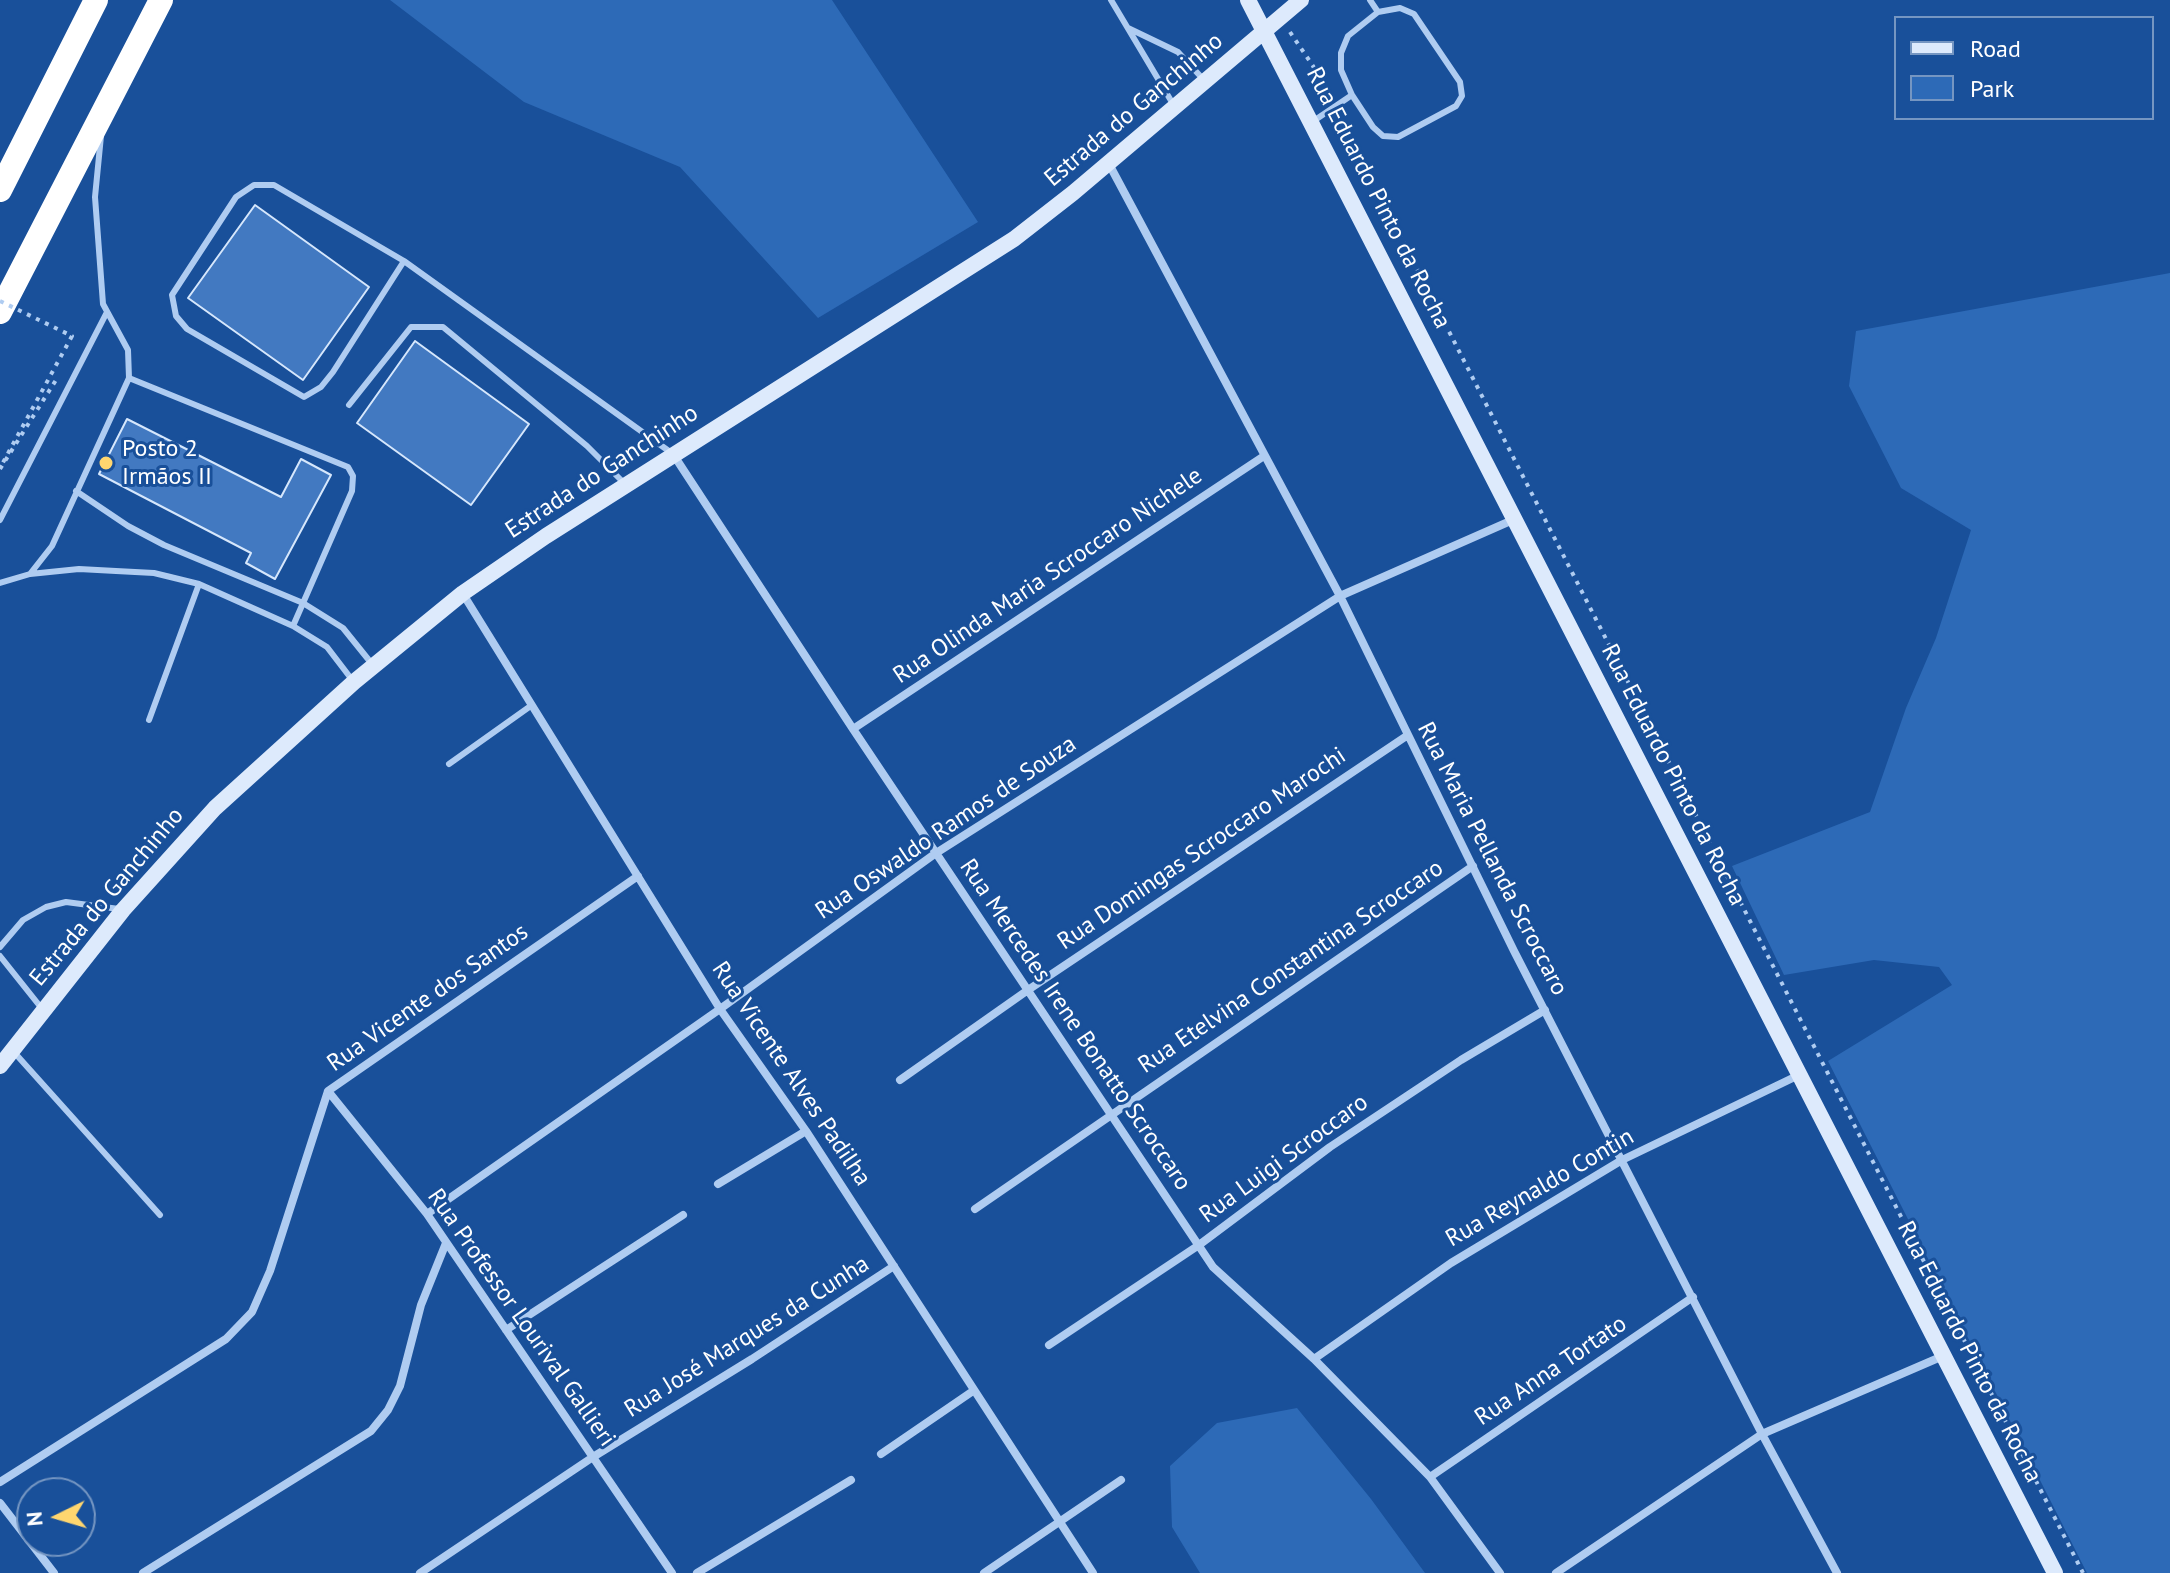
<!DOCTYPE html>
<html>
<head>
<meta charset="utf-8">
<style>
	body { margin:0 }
	#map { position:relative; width:2170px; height:1573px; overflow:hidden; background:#19509a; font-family:"PT Sans",sans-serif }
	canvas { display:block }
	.legend { position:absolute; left:1894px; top:16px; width:260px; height:104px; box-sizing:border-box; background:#19509a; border:2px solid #7596c2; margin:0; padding:10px 14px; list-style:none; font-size:24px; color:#fff }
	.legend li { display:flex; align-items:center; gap:16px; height:40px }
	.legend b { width:40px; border:2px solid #7596c2 }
	.north { position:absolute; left:16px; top:1477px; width:80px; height:80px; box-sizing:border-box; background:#19509a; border:2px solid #7596c2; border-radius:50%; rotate:265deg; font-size:22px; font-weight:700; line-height:32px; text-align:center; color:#fff }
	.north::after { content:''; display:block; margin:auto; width:28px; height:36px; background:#ffd66f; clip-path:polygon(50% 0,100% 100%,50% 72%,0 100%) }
</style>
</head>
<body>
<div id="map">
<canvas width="2170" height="1573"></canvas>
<ul class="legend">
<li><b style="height:10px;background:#ddeafc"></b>Road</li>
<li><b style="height:22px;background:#2d6ab7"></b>Park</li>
</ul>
<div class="north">N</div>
</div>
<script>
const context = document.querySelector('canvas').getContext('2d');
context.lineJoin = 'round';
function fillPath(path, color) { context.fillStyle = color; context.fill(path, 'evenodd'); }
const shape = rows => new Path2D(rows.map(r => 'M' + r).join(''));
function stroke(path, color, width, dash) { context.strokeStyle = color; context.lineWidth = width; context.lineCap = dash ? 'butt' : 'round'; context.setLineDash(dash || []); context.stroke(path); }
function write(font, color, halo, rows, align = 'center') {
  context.font = font + ' "PT Sans",sans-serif'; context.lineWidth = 6; context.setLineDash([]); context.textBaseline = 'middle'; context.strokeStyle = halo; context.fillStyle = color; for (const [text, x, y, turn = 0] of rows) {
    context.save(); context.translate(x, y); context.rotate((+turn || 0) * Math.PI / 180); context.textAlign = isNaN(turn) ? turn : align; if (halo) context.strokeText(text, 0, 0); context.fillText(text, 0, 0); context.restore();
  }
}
fillPath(shape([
	[390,0,832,0,978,222,818,318,680,167,524,102],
	[2170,273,2170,1573,2087,1573,1828,1061,1952,985,1939,967,1874,960,1784,975,1732,866,1870,812,1906,708,1936,638,1971,530,1901,488,1849,386,1856,331],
	[1297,1408,1371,1499,1425,1573,1200,1573,1172,1527,1170,1466,1217,1423]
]), '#2d6ab7');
const building = shape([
	[255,205,369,287,303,380,188,298,255,205],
	[415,341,529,424,471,505,357,423,415,341],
	[127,419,281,497,301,459,331,475,275,579,246,563,251,553,99,474,127,419]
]);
fillPath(building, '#4279c1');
stroke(building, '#d6e7fc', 2);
stroke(shape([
	[1290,32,1313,66,1328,96],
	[1340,118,2083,1573],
	[0,469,56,380]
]), '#afccf1', 4, [4, 6]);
stroke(shape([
	[1111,0,1173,104],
	[1128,28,1178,52,1203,79],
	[1352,95,1373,127,1383,136,1398,137,1456,106,1462,96,1460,82,1414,14,1400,8,1378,12],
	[1312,122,1352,95,1341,70,1341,53,1348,36,1378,12,1370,0],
	[404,261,333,372,321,387,304,397,187,329,176,316,172,295,236,197,254,185,274,185,404,261,673,454],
	[129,378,348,467,353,476,352,491,293,626],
	[349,405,411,327,443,327,587,446,625,484],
	[76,491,128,526,164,545,303,603,343,628,372,664],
	[0,520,107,312],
	[30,574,79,569,116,571,154,573,199,584,293,626,327,647,353,681],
	[0,583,30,574,52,546,129,378,128,350,103,304,95,197,101,136],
	[149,720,199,584],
	[449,764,532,705],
	[0,947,23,920,46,907,66,902,119,909],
	[0,956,43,1010],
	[13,1051,160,1215]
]), '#afccf1', 6);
stroke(shape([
	[1109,164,1340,596,1514,951,1762,1434,1837,1573],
	[673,454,853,729,1213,1267,1314,1359,1430,1477,1500,1573],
	[463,594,720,1009,806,1131,1093,1573],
	[853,729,1264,456],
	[900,1080,1028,990,1408,735],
	[328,1091,427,1214,672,1573],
	[718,1184,806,1131],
	[975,1209,1473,866],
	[427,1214,720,1009,936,853,1340,596,1515,519],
	[506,1330,683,1215],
	[1049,1345,1199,1245,1330,1147,1461,1060,1545,1010],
	[1314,1359,1451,1263,1622,1160,1799,1075],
	[881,1454,973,1391],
	[1430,1477,1693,1297],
	[0,1482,226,1339,252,1312,270,1271,328,1091,638,876],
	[0,1503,54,1573],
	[143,1573,371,1431,388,1410,400,1386,421,1305,446,1243],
	[420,1573,593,1457,752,1359,894,1266],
	[697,1573,851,1480],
	[984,1573,1121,1480],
	[1556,1573,1762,1434,1943,1356]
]), '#afccf1', 8);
stroke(shape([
	[1248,0,2055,1573],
	[0,1066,123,910,215,808,354,682,463,593,546,536,1014,239,1073,193,1301,0]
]), '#ddeafc', 16);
stroke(shape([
	[0,190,96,0],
	[0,312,161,0]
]), '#fff', 24);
stroke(shape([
	[0,301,72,336,0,468]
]), '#afccf1', 4, [4, 6]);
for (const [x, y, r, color] of [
	[106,463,8,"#ffd66f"]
]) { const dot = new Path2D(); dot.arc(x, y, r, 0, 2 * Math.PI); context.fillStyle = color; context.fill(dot); stroke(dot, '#19509a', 3); }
write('24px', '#fff', '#19509a', [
	["Estrada do Ganchinho",1134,110,-40],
	["Rua Eduardo Pinto da Rocha",1378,198,63],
	["Estrada do Ganchinho",602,472,-33],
	["Rua Olinda Maria Scroccaro Nichele",1048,576,-34],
	["Rua Eduardo Pinto da Rocha",1673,775,63],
	["Rua Oswaldo Ramos de Souza",946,828,-34],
	["Rua Domingas Scroccaro Marochi",1202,849,-34],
	["Rua Maria Pellanda Scroccaro",1492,859,63],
	["Estrada do Ganchinho",107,897,-50],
	["Rua Etelvina Constantina Scroccaro",1291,967,-34],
	["Rua Vicente dos Santos",428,998,-35],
	["Rua Mercedes Irene Bonatto Scroccaro",1075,1025,56],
	["Rua Vicente Alves Padilha",791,1074,56],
	["Rua Luigi Scroccaro",1284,1159,-36],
	["Rua Reynaldo Contin",1540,1188,-30],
	["Rua Professor Lourival Gallieri",521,1318,55],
	["Rua José Marques da Cunha",747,1337,-32],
	["Rua Eduardo Pinto da Rocha",1969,1352,63],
	["Rua Anna Tortato",1551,1371,-34]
]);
write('24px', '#fff', '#19509a', [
	["Posto 2",122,449],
	["Irmãos II",122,477]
], 'left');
</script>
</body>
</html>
